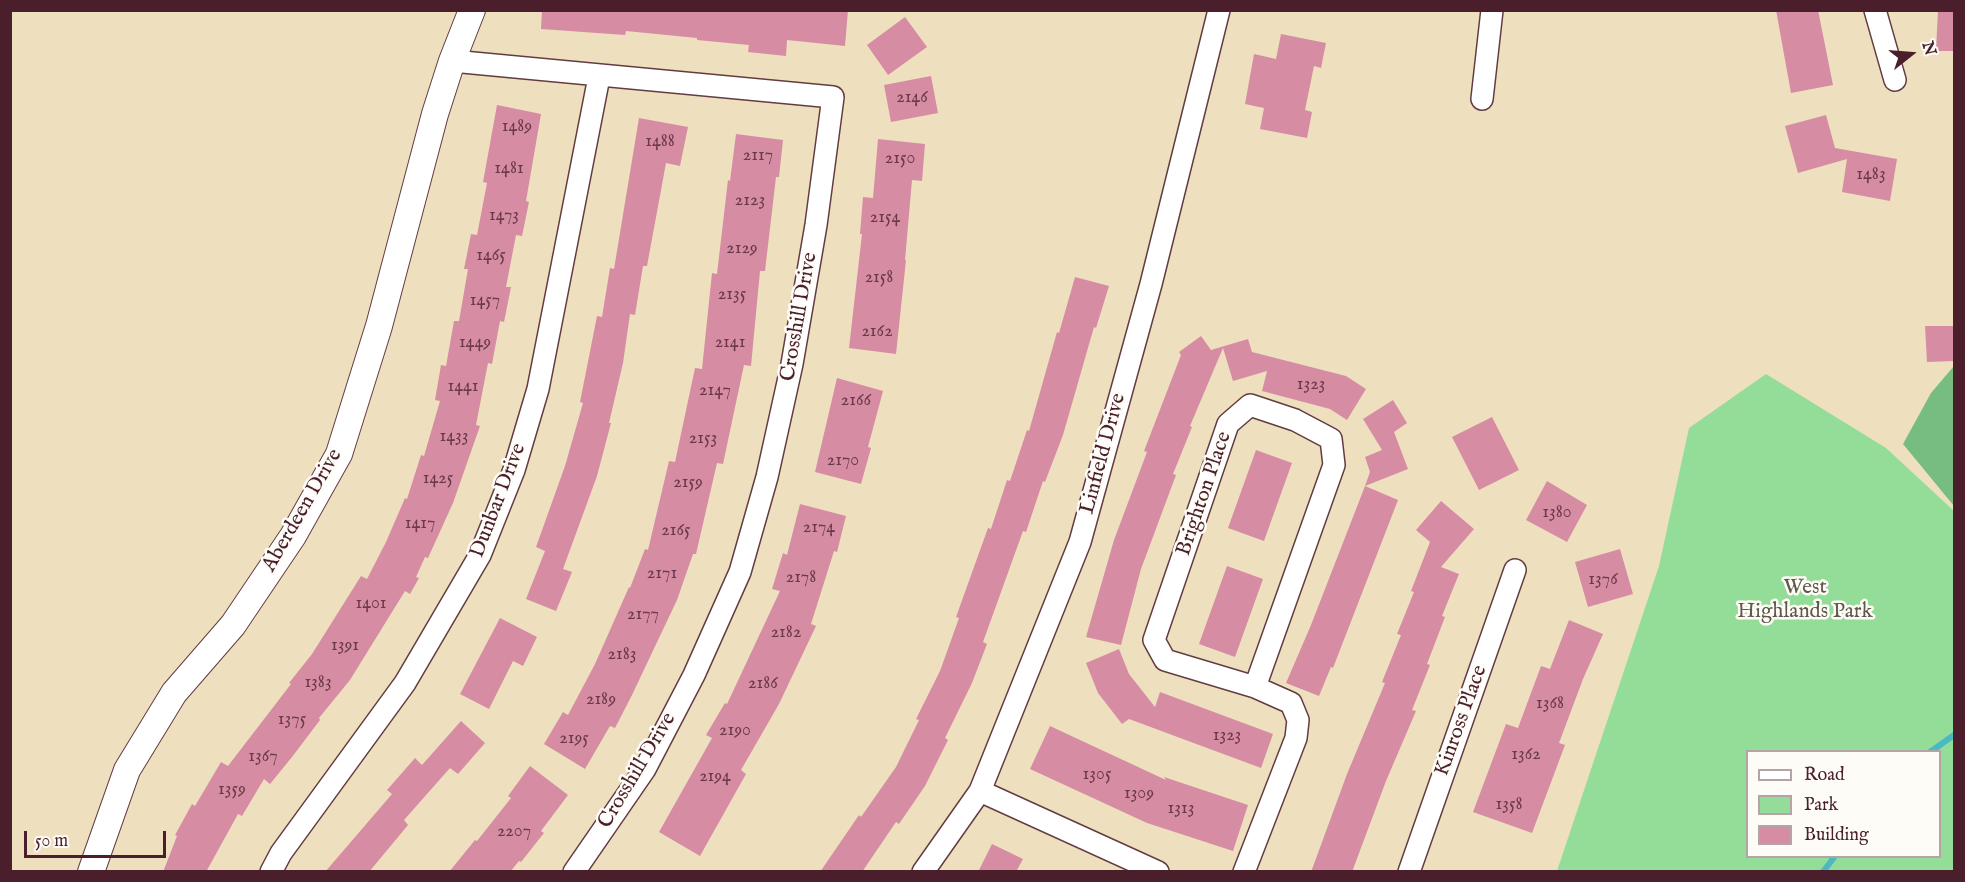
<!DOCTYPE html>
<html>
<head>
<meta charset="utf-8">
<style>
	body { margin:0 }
	#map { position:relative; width:1965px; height:882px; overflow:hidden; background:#eedfbe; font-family:"IM FELL English",serif }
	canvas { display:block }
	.frame { position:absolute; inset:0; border:12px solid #4a1f2b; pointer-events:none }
	.legend { position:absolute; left:1746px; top:750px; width:195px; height:108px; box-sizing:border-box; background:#fdfcf7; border:2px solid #b5a4a5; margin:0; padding:8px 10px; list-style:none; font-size:18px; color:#4a1f2b }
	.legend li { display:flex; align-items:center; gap:12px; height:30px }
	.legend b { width:30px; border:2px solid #b5a4a5 }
	.north { position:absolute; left:1881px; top:24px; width:60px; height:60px; -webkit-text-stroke:4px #fdfcf7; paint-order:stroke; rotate:73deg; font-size:16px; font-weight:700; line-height:24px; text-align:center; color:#4a1f2b }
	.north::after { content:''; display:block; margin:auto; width:21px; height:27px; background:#4a1f2b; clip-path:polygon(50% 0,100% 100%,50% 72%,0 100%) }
	.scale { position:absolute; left:24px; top:831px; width:142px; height:27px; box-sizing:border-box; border:3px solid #4a1f2b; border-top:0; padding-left:8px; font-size:18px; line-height:21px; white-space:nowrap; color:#4a1f2b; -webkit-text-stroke:4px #fdfcf7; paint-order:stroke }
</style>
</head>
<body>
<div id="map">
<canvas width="1965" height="882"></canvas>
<div class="frame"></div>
<ul class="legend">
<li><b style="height:8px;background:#fff"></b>Road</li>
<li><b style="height:16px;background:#94dd98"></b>Park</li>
<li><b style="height:16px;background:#d68da4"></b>Building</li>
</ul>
<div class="north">N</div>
<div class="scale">50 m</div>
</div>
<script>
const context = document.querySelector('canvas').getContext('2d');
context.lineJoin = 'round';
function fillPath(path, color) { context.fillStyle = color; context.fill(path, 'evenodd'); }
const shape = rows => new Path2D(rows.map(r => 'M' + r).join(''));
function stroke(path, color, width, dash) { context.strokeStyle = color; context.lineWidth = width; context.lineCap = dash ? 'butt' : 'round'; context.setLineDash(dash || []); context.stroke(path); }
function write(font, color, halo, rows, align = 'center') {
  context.font = font + ' "IM FELL English",serif'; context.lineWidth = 5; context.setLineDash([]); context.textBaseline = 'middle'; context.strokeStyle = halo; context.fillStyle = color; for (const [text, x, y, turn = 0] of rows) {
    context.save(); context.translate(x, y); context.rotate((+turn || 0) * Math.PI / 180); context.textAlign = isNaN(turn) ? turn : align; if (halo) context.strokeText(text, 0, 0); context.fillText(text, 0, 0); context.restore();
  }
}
fillPath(shape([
	[1766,374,1886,448,1954,511,1954,871,1557,871,1659,566,1689,428],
	[1748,752,1940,752,1940,856,1748,856]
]), '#94dd98');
fillPath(shape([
	[1954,366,1954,506,1903,444,1931,393]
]), '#77bc80');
stroke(shape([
	[1930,752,1954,735],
	[1823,872,1835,856]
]), '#4ab9c2', 6);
fillPath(shape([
	[542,10,848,10,845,46,787,40,786,56,748,52,749,45,697,40,697,38,626,31,625,35,541,29],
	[1776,10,1818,10,1833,85,1791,93],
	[1938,10,1954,10,1954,51,1936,51],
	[905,17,927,47,888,75,867,45],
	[1281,34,1326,43,1321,68,1314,66,1305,110,1312,112,1307,138,1260,129,1264,108,1245,104,1254,54,1276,59],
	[931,76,938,113,891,122,884,85],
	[497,105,541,114,526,201,529,202,522,236,516,235,506,287,511,287,504,322,500,321,492,364,488,363,476,425,480,426,453,503,428,558,425,557,416,577,419,578,410,594,405,591,350,680,319,718,320,720,292,757,270,784,264,779,242,816,238,814,206,872,163,872,177,836,175,835,192,804,195,806,221,762,228,766,291,684,289,683,312,654,361,576,367,579,386,542,405,498,407,499,421,455,424,456,440,401,435,400,441,365,446,366,454,321,459,321,468,269,464,269,471,234,477,235,487,183,483,182],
	[1826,115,1835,148,1897,159,1890,201,1842,192,1847,159,1798,173,1785,126],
	[639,118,688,127,680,166,666,163,647,266,643,266,635,315,630,314,623,363,609,423,611,423,597,476,563,569,572,572,556,611,526,599,545,551,536,547,565,466,583,403,580,402,597,316,602,317,610,268,614,269],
	[736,134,783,140,779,177,776,177,765,271,760,271,751,366,744,365,723,464,717,463,696,554,693,554,677,600,632,695,615,728,610,726,585,769,544,744,563,712,568,715,595,664,629,587,630,588,645,549,648,550,669,461,675,462,695,368,702,369,712,273,717,274,728,180,730,181],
	[878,139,925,144,922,181,912,180,905,260,906,260,896,354,849,348,862,234,860,234,863,197,873,198],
	[1075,277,1109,286,1096,328,1094,327,1063,435,1045,482,1043,481,1026,532,1023,531,983,642,987,644,972,683,945,738,948,740,925,786,899,824,896,822,862,872,820,872,859,815,861,817,896,767,919,720,916,719,940,671,959,618,956,617,988,528,991,529,1007,480,1010,481,1027,430,1029,431,1057,332,1059,333],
	[1925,326,1954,326,1954,361,1927,362],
	[1201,336,1211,350,1248,339,1252,352,1346,376,1366,389,1347,420,1330,409,1262,391,1267,371,1233,381,1223,348,1190,426,1192,427,1173,474,1176,475,1141,569,1121,645,1086,637,1114,540,1147,452,1144,451,1181,355,1179,352],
	[837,378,883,391,868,447,871,448,861,484,815,472],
	[1393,400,1407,423,1394,432,1408,469,1365,486,1370,472,1365,457,1382,450,1363,419],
	[1492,417,1519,470,1479,490,1452,437],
	[1256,450,1292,463,1264,541,1228,528],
	[1547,481,1587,505,1567,542,1526,520],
	[1365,486,1398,500,1333,668,1331,667,1319,696,1286,683,1311,625],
	[1441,501,1474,529,1441,567,1459,574,1442,616,1445,617,1427,664,1430,665,1412,710,1416,711,1386,781,1352,872,1311,872,1347,774,1385,683,1382,682,1401,635,1397,634,1414,592,1411,591,1430,542,1416,530],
	[800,504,846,516,837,552,834,551,811,624,816,626,779,704,741,770,746,774,700,856,659,832,712,738,706,735,725,703,727,704,780,591,772,589,783,553,787,555],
	[1620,549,1633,594,1588,607,1575,562],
	[1227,566,1263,579,1235,657,1199,644],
	[500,618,537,637,523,666,513,661,489,709,460,694],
	[1569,620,1603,634,1583,679,1559,743,1565,745,1532,833,1473,812,1506,724,1518,728,1541,666,1550,669],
	[1119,649,1129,674,1155,707,1160,692,1273,734,1261,768,1129,719,1122,724,1098,693,1086,663],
	[461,721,485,743,458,774,450,768,404,820,408,825,369,872,325,872,392,794,387,790,415,758,422,765],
	[1050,726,1166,780,1164,777,1248,805,1233,851,1147,823,1030,769],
	[530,766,568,795,541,831,544,833,521,862,519,861,510,872,449,872,475,840,477,841,511,798,508,796],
	[992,844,1023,859,1016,872,978,872]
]), '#d68da4');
const minor = shape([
	[1875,10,1895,80],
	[452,61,833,97,816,225,792,364,767,477,740,572,694,675,645,769,574,872],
	[1482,99,1492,10],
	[980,791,1158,872],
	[271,872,281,853,405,683,480,555,514,470,538,389,599,77],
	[923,872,980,791,1080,542,1151,284,1219,10],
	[1244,872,1296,738,1298,720,1291,703,1255,687,1165,660,1154,640,1228,424,1250,405,1295,420,1331,439,1334,465,1255,687],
	[1409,872,1515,570]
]);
const tertiary = shape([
	[91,872,127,770,174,693,233,625,293,536,339,454,379,326,435,114,452,61,472,10]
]);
stroke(minor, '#633c41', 24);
stroke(tertiary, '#633c41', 28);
stroke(minor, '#fff', 21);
stroke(tertiary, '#fff', 26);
write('18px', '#6d3a49', null, [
	["2146",912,98],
	["1489",517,127],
	["1488",660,142],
	["2117",758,156],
	["2150",900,159],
	["1481",509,169],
	["1483",1871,175],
	["2123",750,201],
	["1473",504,216],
	["2154",885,218],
	["2129",742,249],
	["1465",491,256],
	["2158",879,278],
	["2135",732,295],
	["1457",485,301],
	["2162",877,332],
	["1449",475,343],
	["2141",730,343],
	["1323",1311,385],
	["1441",463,387],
	["2147",715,391],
	["2166",856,401],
	["1433",454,437],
	["2153",703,439],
	["2170",843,461],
	["1425",438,479],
	["2159",688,483],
	["1380",1557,513],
	["1417",420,524],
	["2174",819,528],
	["2165",676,531],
	["2171",662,574],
	["2178",801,578],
	["1376",1603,580],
	["1401",371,604],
	["2177",643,615],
	["2182",786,633],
	["1391",345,646],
	["2183",622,655],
	["1383",318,683],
	["2186",763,684],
	["2189",601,700],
	["1368",1550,704],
	["1375",292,720],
	["2190",735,731],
	["1323",1227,736],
	["2195",574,739],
	["1362",1526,755],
	["1367",263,757],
	["1305",1097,775],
	["2194",715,777],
	["1359",232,790],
	["1309",1139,794],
	["1358",1509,805],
	["1313",1181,809],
	["2207",514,832]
]);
write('21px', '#4a1f2b', '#fdfcf7', [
	["Crosshill Drive",800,317,-80],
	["Linfield Drive",1104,454,-75],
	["Brighton Place",1205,494,-71],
	["Dunbar Drive",499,501,-69],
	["Aberdeen Drive",303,511,-60],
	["Kinross Place",1462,721,-70],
	["Crosshill Drive",638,771,-59]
]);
write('21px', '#60584c', '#fdfcf7', [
	["West",1805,589],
	["Highlands Park",1805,613]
]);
</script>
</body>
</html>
